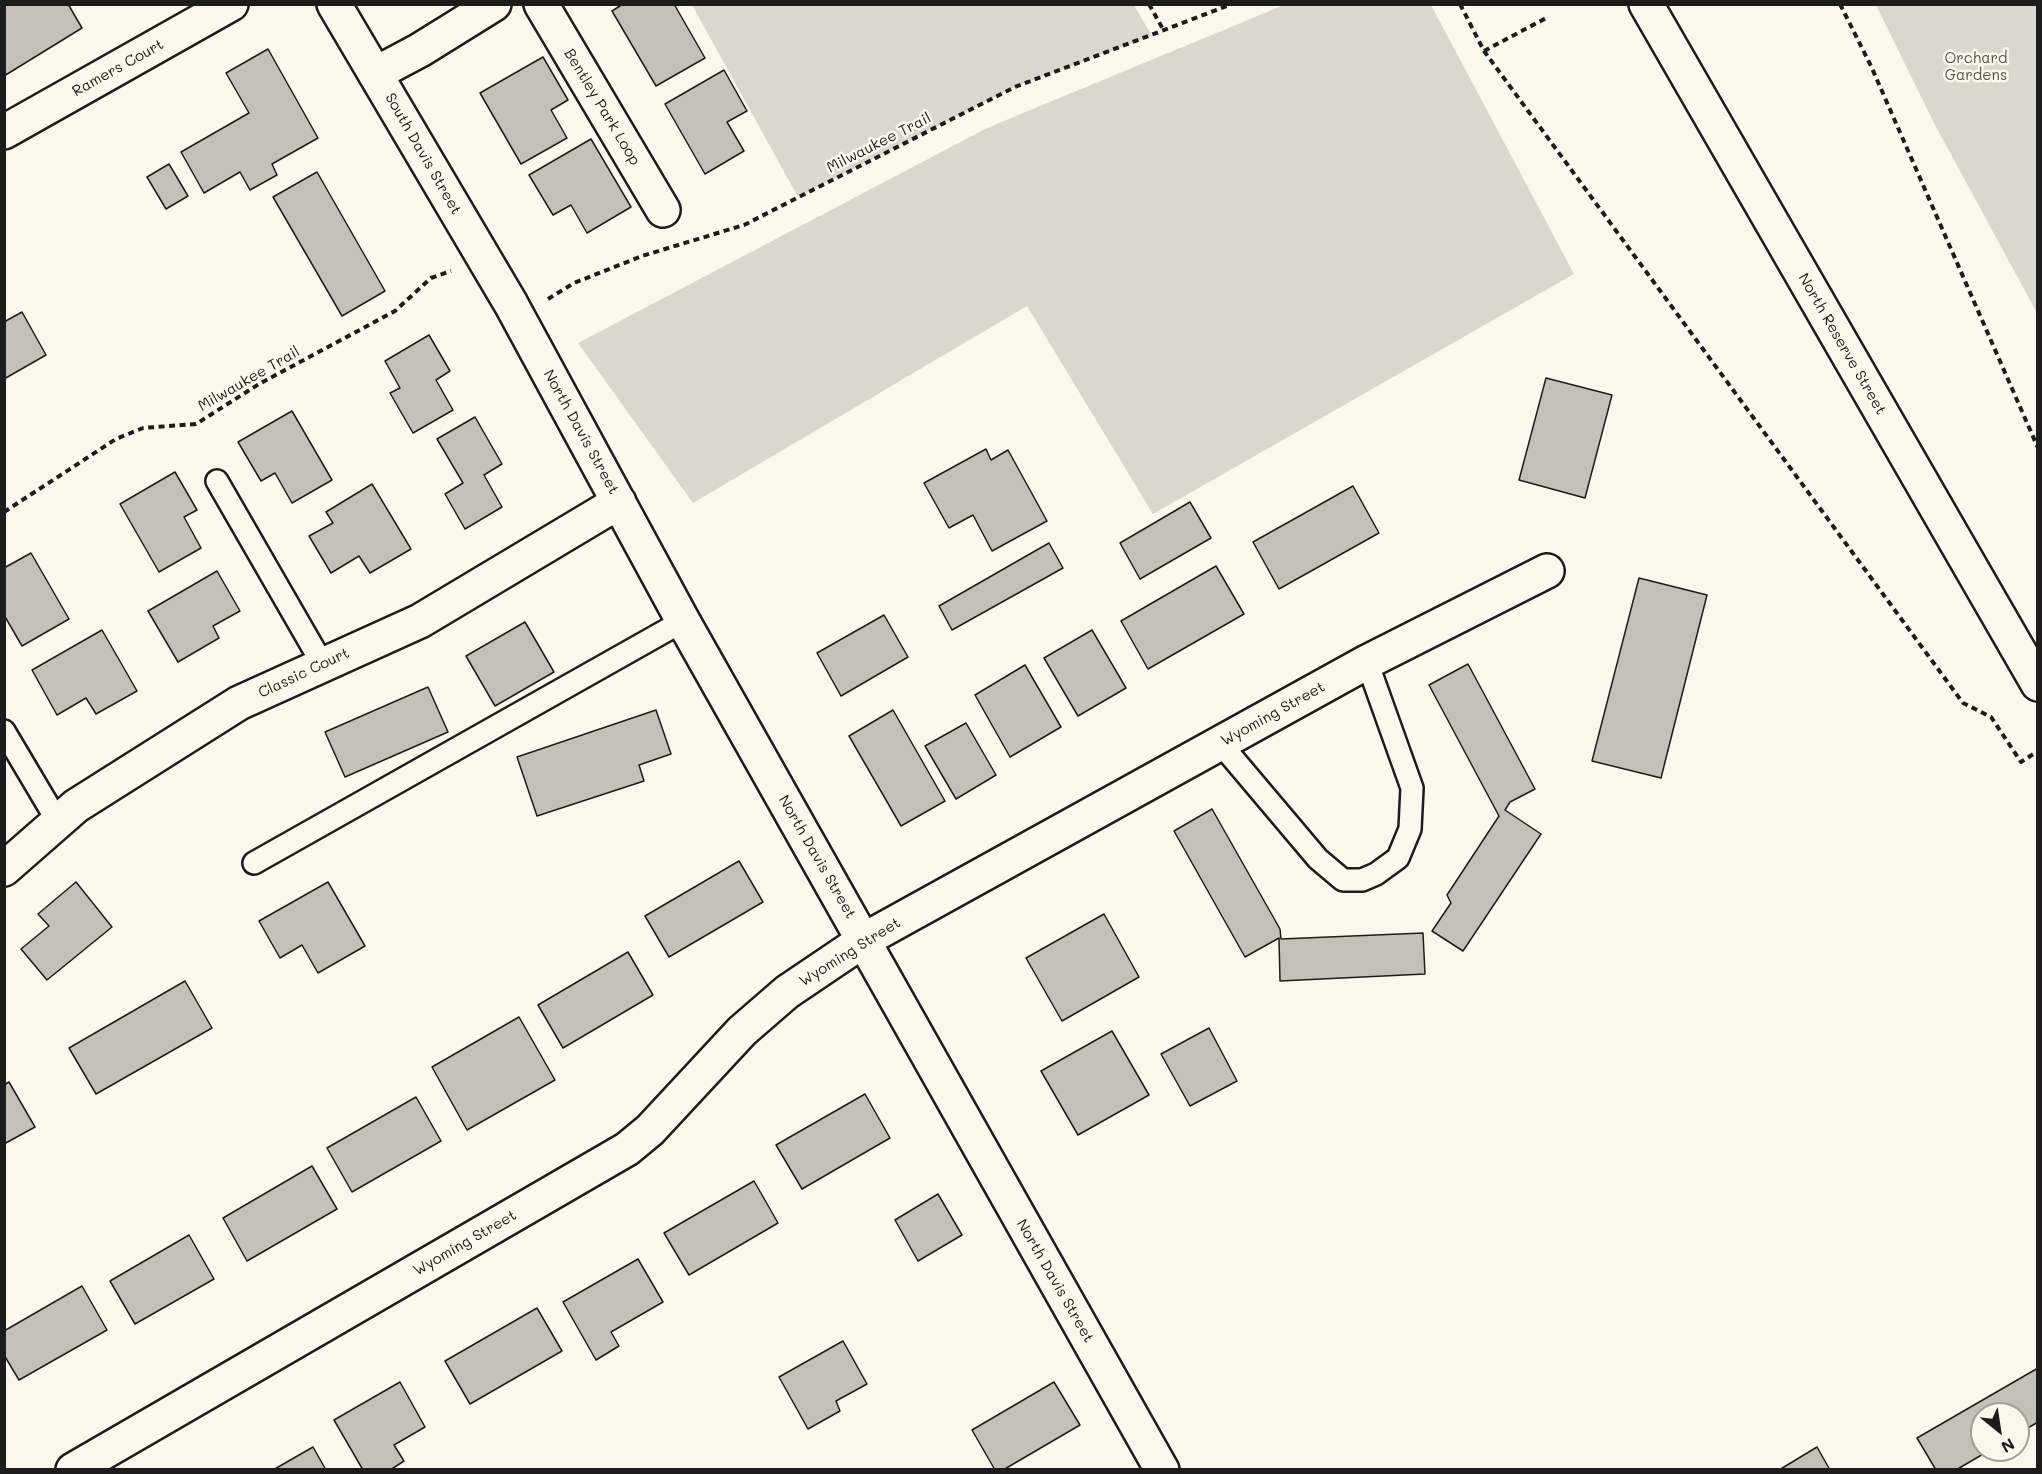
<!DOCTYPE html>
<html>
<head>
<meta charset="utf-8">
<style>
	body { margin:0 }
	#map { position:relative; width:2042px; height:1474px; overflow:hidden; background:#fbf7ec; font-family:Mali,sans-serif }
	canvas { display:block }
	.frame { position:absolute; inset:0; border:6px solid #1c1c1c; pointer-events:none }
	.north { position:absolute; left:1970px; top:1402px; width:60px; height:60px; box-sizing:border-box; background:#fbf7ec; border:2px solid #a29f99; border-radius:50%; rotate:150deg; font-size:16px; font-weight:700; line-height:24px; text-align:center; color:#1c1c1c }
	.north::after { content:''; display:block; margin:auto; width:21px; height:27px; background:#1c1c1c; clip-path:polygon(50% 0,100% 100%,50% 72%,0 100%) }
</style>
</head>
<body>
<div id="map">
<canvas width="2042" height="1474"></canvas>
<div class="frame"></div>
<div class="north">N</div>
</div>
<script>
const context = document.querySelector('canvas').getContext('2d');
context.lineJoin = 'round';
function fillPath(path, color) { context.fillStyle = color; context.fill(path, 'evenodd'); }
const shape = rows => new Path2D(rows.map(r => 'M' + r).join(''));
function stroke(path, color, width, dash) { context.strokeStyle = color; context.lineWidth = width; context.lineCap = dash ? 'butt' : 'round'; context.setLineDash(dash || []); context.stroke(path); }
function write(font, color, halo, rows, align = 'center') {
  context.font = font + ' Mali,sans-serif'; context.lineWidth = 5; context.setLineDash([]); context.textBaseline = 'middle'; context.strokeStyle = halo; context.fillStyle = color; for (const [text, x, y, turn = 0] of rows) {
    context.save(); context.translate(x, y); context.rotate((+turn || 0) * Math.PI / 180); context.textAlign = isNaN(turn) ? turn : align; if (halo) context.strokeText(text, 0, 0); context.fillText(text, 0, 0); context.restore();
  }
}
fillPath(shape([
	[692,5,1134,5,1152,36,1015,87,798,197],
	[1284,5,1431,5,1574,274,1153,514,1027,306,693,503,578,343,987,128],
	[1876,5,2037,5,2037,313,1935,125]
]), '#dad7ce');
const building = shape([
	[4,4,68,4,82,28,4,76,4,4],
	[623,4,674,4,705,58,656,86,612,11,623,4],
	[268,49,318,138,272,164,277,175,250,190,240,172,204,193,181,152,249,113,226,73,268,49],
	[543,57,568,100,551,110,567,138,521,164,480,93,543,57],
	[724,70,747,111,727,122,744,151,705,174,665,104,724,70],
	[591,139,631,207,587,233,571,205,553,215,529,175,591,139],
	[169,164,188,196,166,209,147,177,169,164],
	[317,172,385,291,342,316,273,197,317,172],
	[22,312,46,355,4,379,4,322,22,312],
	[429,335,450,371,436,380,453,410,413,433,390,393,400,388,385,361,429,335],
	[1546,378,1612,395,1585,498,1519,480,1546,378],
	[292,411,332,480,292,503,275,473,261,481,238,442,292,411],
	[475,417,502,464,484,475,502,507,465,529,445,494,463,483,437,439,475,417],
	[986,449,991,460,1008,450,1047,521,992,551,973,515,949,528,924,483,986,449],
	[175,472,197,510,184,517,201,548,159,572,120,504,175,472],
	[372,484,411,549,370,573,359,556,331,573,309,536,333,523,326,512,372,484],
	[1353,486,1379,533,1279,589,1253,542,1353,486],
	[1190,502,1211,538,1140,579,1120,543,1190,502],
	[1049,543,1063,568,952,630,939,606,1049,543],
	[31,553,69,619,22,646,4,615,4,568,31,553],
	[1216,566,1244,614,1148,669,1121,621,1216,566],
	[217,571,240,611,213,626,219,638,178,662,148,611,217,571],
	[1639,578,1707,595,1661,778,1592,761,1639,578],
	[884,615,908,657,841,696,817,653,884,615],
	[525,622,554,672,495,706,466,656,525,622],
	[102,630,137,691,96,714,86,698,57,715,32,670,102,630],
	[1092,630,1126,688,1078,716,1044,658,1092,630],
	[1468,664,1535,789,1510,802,1505,810,1541,834,1463,951,1432,931,1451,903,1447,895,1499,816,1429,685,1468,664],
	[1025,665,1061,727,1010,757,975,695,1025,665],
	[428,687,448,732,345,777,325,732,428,687],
	[656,710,671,754,639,765,644,781,537,816,517,757,656,710],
	[893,710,945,801,901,826,849,736,893,710],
	[966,723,996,775,956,799,925,746,966,723],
	[1212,809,1280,929,1281,939,1423,933,1425,974,1280,981,1279,938,1245,957,1174,831,1212,809],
	[739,861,763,902,669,957,645,916,739,861],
	[76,882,112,927,47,980,21,949,49,926,38,914,76,882],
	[328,882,365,946,318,973,302,945,280,958,259,921,328,882],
	[1104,914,1139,977,1062,1021,1026,958,1104,914],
	[628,952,653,995,563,1048,538,1005,628,952],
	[185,981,212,1028,96,1094,69,1048,185,981],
	[519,1017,555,1080,467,1130,432,1067,519,1017],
	[1209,1028,1237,1081,1190,1106,1161,1054,1209,1028],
	[1112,1031,1149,1095,1078,1135,1041,1071,1112,1031],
	[9,1082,35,1127,4,1144,4,1085,9,1082],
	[865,1094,890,1138,802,1189,776,1145,865,1094],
	[416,1097,441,1141,352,1192,327,1148,416,1097],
	[312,1166,337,1209,247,1261,223,1218,312,1166],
	[754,1181,778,1223,689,1275,664,1233,754,1181],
	[938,1194,962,1235,918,1261,895,1220,938,1194],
	[189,1235,214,1279,135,1324,110,1281,189,1235],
	[638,1259,663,1302,611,1332,619,1346,596,1360,563,1302,638,1259],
	[82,1286,107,1330,19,1380,4,1355,4,1331,82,1286],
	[537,1308,562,1351,470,1404,445,1361,537,1308],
	[843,1341,867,1384,836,1401,840,1411,808,1429,779,1377,843,1341],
	[2038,1368,2038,1422,2018,1434,2018,1414,1982,1414,1982,1450,1990,1450,1956,1470,1936,1470,1917,1438,2038,1368],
	[400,1382,425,1427,394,1445,404,1461,390,1470,363,1470,334,1420,400,1382],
	[1054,1382,1080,1425,1003,1470,995,1470,972,1430,1054,1382],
	[313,1447,326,1470,273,1470,313,1447],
	[1817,1447,1830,1470,1779,1470,1817,1447]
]);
fillPath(building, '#c3c0b8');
stroke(building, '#1c1c1c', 1.5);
const lane = shape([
	[217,481,323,665],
	[4,731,58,822],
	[1220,743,1318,859,1343,880,1362,880,1376,874,1398,858,1410,829,1412,788,1367,662],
	[254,863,683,621]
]);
const street = shape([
	[334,4,511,304,683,621,1162,1470],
	[541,4,663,210],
	[375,74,420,50,494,4],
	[4,132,231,4],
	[4,869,76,806,239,703,420,621,619,502],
	[73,1470,627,1149,650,1130,742,1031,787,992,864,940,1367,662,1547,571]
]);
const highway = shape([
	[1646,4,2038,684]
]);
stroke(lane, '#1c1c1c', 26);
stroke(street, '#1c1c1c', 38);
stroke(highway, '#1c1c1c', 38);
stroke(shape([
	[1149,4,1164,31],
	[1460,4,1484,51,1963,703,1991,717,2021,762,2038,751],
	[1840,4,1871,66,2038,448],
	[1484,51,1548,17],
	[548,299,574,283,642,256,744,225,1015,87,1232,4],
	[4,512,116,439,143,428,196,424,259,384,395,311,431,278,451,271]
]), '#1c1c1c', 4, [6, 4.5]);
stroke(lane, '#fbf7ec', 21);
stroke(street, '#fbf7ec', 33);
stroke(highway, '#fbf7ec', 33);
write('15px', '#555451', '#fbf7ec', [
	["Orchard",1976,58],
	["Gardens",1976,75]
]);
write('15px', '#1c1c1c', '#fbf7ec', [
	["Ramers Court",118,68,-29],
	["Bentley Park Loop",602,107,59],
	["Milwaukee Trail",879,143,-27],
	["South Davis Street",423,154,60],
	["North Reserve Street",1842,344,60],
	["Milwaukee Trail",249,379,-30],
	["North Davis Street",581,432,61],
	["Classic Court",304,673,-25],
	["Wyoming Street",1273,714,-29],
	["North Davis Street",817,857,60],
	["Wyoming Street",850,952,-32],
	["Wyoming Street",465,1243,-30],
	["North Davis Street",1055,1281,60]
]);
</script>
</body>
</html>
